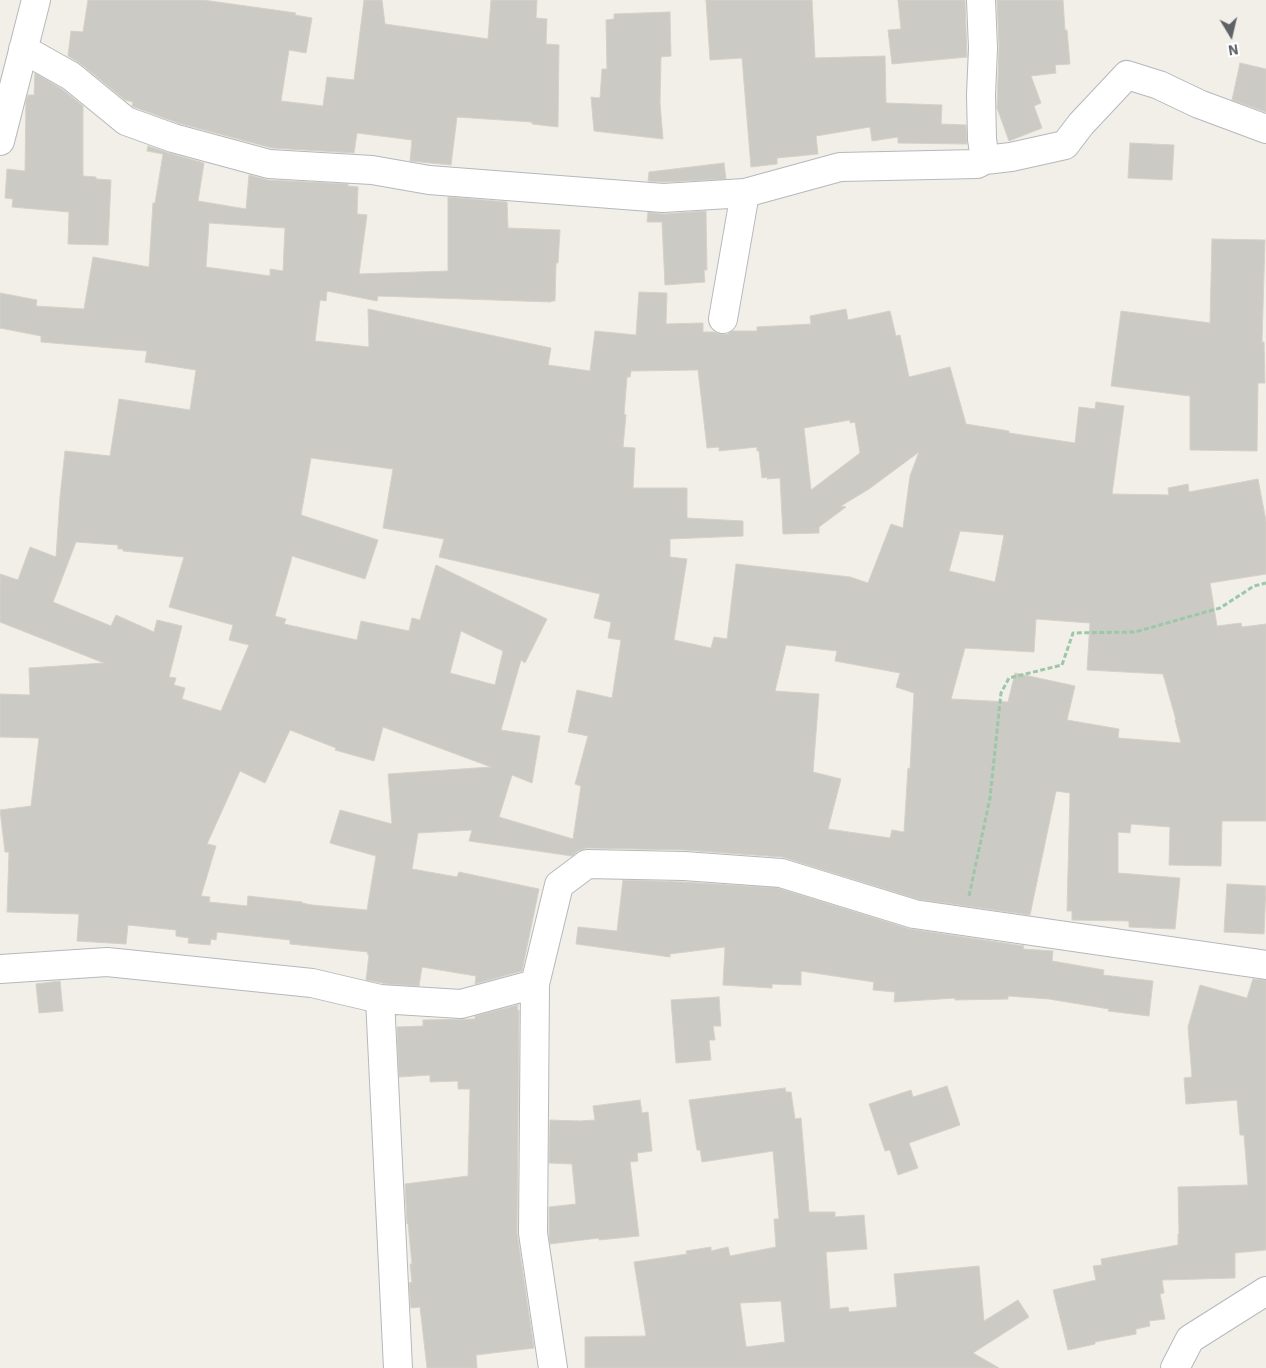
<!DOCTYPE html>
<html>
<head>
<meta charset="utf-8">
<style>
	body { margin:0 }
	#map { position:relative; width:1266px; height:1368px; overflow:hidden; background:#f1efe8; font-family:"IBM Plex Sans",sans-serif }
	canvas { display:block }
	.north { position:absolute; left:1206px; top:10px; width:50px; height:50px; -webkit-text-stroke:4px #fff; paint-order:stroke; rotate:171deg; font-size:14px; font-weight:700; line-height:20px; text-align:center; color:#5f6368 }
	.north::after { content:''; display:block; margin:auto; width:18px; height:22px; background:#5f6368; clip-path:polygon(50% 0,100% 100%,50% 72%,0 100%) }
</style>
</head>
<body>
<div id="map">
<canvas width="1266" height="1368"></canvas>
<div class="north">N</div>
</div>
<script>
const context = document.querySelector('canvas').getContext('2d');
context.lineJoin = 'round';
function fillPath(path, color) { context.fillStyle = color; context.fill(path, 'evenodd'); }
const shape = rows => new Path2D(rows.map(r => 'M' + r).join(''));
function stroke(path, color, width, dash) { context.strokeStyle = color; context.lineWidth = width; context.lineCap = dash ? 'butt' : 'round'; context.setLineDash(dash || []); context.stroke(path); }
const building = shape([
	[88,0,203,0,296,13,295,15,312,18,306,53,289,50,281,101,323,106,327,77,354,80,364,0,382,0,385,24,488,39,491,0,537,0,536,18,547,19,546,44,559,45,558,127,532,124,532,122,457,117,451,165,410,161,412,140,357,133,354,153,272,148,178,123,134,107,132,106,133,102,125,100,81,64,68,56,71,31,83,32,88,0],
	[706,0,812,0,815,58,885,56,886,103,942,105,941,124,966,125,967,144,898,143,898,137,872,141,870,127,816,136,818,154,777,158,777,164,751,167,742,58,710,60,706,0],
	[898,0,965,0,967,57,892,64,888,30,901,29,898,0],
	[997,0,1063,0,1065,30,1067,30,1070,64,1055,65,1056,73,1031,76,1041,103,1034,106,1042,128,1009,141,997,108,999,47,997,0],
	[670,12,671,56,661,57,660,103,663,139,594,131,591,97,600,98,602,69,607,69,606,20,614,19,614,14,670,12],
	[1240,63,1266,69,1266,112,1232,100,1240,63],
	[35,73,62,89,83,106,83,176,96,177,96,179,111,180,108,245,68,244,69,212,12,207,13,199,5,198,7,169,25,171,26,101,28,95,34,95,35,73],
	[1130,143,1174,145,1172,180,1128,178,1130,143],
	[148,146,169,153,204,163,198,201,246,209,249,175,268,180,348,184,348,186,358,187,357,214,367,215,359,274,448,271,448,197,507,202,508,228,560,230,558,263,556,263,555,301,551,301,551,302,378,296,377,301,327,291,326,301,320,300,315,341,369,347,368,309,551,348,548,365,590,371,595,331,636,335,639,292,667,293,666,324,703,323,703,332,714,332,721,334,728,334,732,331,757,331,757,327,811,324,810,316,846,309,848,320,890,311,896,336,900,335,909,377,950,367,966,424,1009,431,1009,433,1075,443,1079,407,1095,409,1096,402,1124,406,1112,494,1169,495,1168,488,1188,484,1189,492,1258,479,1266,521,1266,574,1210,583,1217,626,1241,623,1242,627,1266,624,1266,821,1222,821,1221,866,1169,865,1170,827,1131,824,1130,833,1118,832,1118,873,1180,878,1175,929,1129,927,1129,921,1072,920,1072,911,1067,911,1070,793,1056,791,1030,915,917,899,782,857,684,850,587,848,578,851,572,856,469,841,472,830,418,833,412,869,457,877,459,872,539,889,522,971,475,984,476,976,422,967,419,986,387,984,366,980,369,955,367,954,368,952,290,944,290,940,217,932,216,940,211,939,210,945,188,943,189,938,176,936,176,930,128,925,126,944,77,941,79,914,7,912,9,852,5,852,0,810,31,806,39,738,0,737,0,694,30,695,29,668,104,663,0,622,0,574,18,580,30,547,56,557,60,497,65,451,110,456,119,399,190,410,196,370,145,362,147,351,41,342,41,336,0,328,0,293,37,300,36,306,84,309,93,257,149,267,153,203,155,203,163,154,147,151,148,146],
	[209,223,285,228,283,271,270,269,270,276,206,267,209,223],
	[698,370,707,448,719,447,719,451,757,447,757,451,759,451,762,478,767,477,767,479,780,478,783,534,819,533,819,527,846,507,841,506,869,489,919,452,910,476,903,528,891,524,868,583,850,577,736,564,727,639,714,637,711,648,674,640,687,559,670,557,670,539,743,536,743,521,687,518,687,488,633,488,635,448,623,447,626,415,624,414,627,377,630,377,631,371,698,370],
	[850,420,850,423,855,422,860,453,811,490,804,428,850,420],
	[311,458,393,469,383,528,444,539,439,557,600,594,594,618,611,622,608,638,621,640,612,698,577,690,568,732,588,736,575,784,581,786,573,839,499,817,512,775,532,783,540,736,501,730,521,660,525,663,547,619,436,565,420,620,412,618,409,631,361,621,357,640,284,624,286,619,275,616,291,561,292,556,365,579,378,540,301,515,311,458],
	[960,531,1004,535,995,582,949,571,960,531],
	[76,542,118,545,118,549,123,549,123,551,184,557,169,607,233,625,229,640,249,645,221,711,182,699,185,688,174,685,176,678,169,677,182,626,157,620,154,632,116,615,111,626,53,602,76,542],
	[1036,619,1090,623,1087,670,1163,674,1176,720,1175,720,1181,743,1118,738,1119,729,1067,720,1075,686,1015,673,1008,702,951,699,965,648,1034,652,1036,619],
	[461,631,503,651,495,685,450,673,461,631],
	[786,645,837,651,835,661,900,673,896,687,914,693,910,769,908,768,904,832,892,830,890,838,828,829,841,779,813,772,819,694,775,691,786,645],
	[383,727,491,767,388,774,392,824,340,810,330,843,376,856,367,910,312,905,302,903,302,902,248,896,247,906,209,902,210,897,201,896,216,846,207,844,240,771,265,783,290,730,336,748,335,750,374,761,383,727],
	[724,163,726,179,663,182,648,181,649,172,724,163],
	[706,211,707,270,704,270,705,282,665,285,662,222,647,222,648,212,664,214,706,211],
	[1212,239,1265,240,1262,342,1264,342,1265,383,1258,383,1257,451,1190,450,1190,396,1111,386,1121,311,1210,323,1212,239],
	[623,880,683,882,778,888,910,929,1024,946,1023,949,1053,951,1052,961,1104,970,1103,975,1153,981,1149,1016,1108,1011,1109,1009,1049,999,1008,996,1008,999,955,1000,955,998,894,1002,895,992,873,990,874,982,801,971,801,985,772,984,772,988,723,985,725,947,670,954,670,957,576,944,578,927,617,931,623,880],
	[1227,884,1266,886,1264,934,1224,932,1227,884],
	[1253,979,1266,980,1266,1250,1235,1253,1235,1278,1162,1280,1164,1293,1160,1294,1165,1319,1149,1321,1150,1326,1136,1329,1136,1334,1095,1342,1095,1344,1068,1350,1053,1290,1096,1280,1093,1266,1102,1265,1101,1259,1178,1245,1178,1234,1179,1234,1178,1187,1248,1185,1244,1135,1240,1135,1237,1100,1186,1104,1184,1078,1192,1077,1188,1027,1200,985,1247,998,1253,979],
	[60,981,63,1011,39,1013,36,984,60,981],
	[719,997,721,1026,713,1026,715,1040,709,1040,711,1060,676,1063,671,1000,719,997],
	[518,1005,517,1010,519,1010,517,1233,534,1348,476,1355,477,1368,427,1368,420,1307,411,1308,409,1283,412,1282,410,1264,412,1264,408,1223,407,1224,405,1184,468,1176,470,1089,458,1089,458,1081,430,1082,430,1075,399,1077,397,1027,423,1026,423,1020,475,1019,475,1016,518,1005],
	[947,1086,960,1125,909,1143,918,1168,898,1175,890,1150,885,1151,869,1104,911,1090,913,1097,947,1086],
	[785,1088,786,1092,791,1092,795,1119,801,1118,809,1212,835,1212,835,1217,864,1215,867,1249,826,1252,830,1309,848,1307,849,1312,897,1307,894,1274,979,1266,984,1321,1018,1300,1029,1317,973,1353,999,1368,585,1368,585,1337,646,1336,634,1262,687,1254,686,1251,711,1247,711,1251,728,1247,730,1256,776,1247,774,1219,779,1219,773,1151,702,1162,700,1150,697,1150,689,1100,785,1088],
	[781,1301,785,1342,746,1347,740,1303,781,1301],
	[640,1100,642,1113,648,1112,652,1151,637,1153,638,1161,630,1162,639,1236,599,1240,599,1238,550,1244,549,1232,549,1207,576,1204,572,1164,549,1163,550,1120,580,1121,595,1120,593,1106,640,1100]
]);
fillPath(building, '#cccac5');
stroke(building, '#d6d1c6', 1);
const minor = shape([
	[981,0,983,48,981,95,982,139,985,160],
	[23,49,71,76,126,121,173,138,269,164,372,170,429,180,663,198,745,193,840,167,977,164,985,160,1011,157,1065,145,1081,124,1127,75,1159,85,1199,104,1266,129],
	[0,141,36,0],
	[723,319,745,193],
	[0,969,107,962,312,983,380,999,461,1004,535,984],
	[380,999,398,1368],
	[553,1368,533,1233,535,984,559,885,587,864,684,866,781,873,914,914,1266,965],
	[1175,1368,1190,1339,1266,1291]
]);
stroke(minor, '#b5b8bc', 30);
stroke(shape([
	[969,896,990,798,1001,693,1009,678,1062,665,1073,633,1135,632,1220,608,1254,586,1266,583]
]), '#9cc7a9', 3, [5, 2.5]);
stroke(minor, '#fff', 28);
</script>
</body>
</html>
